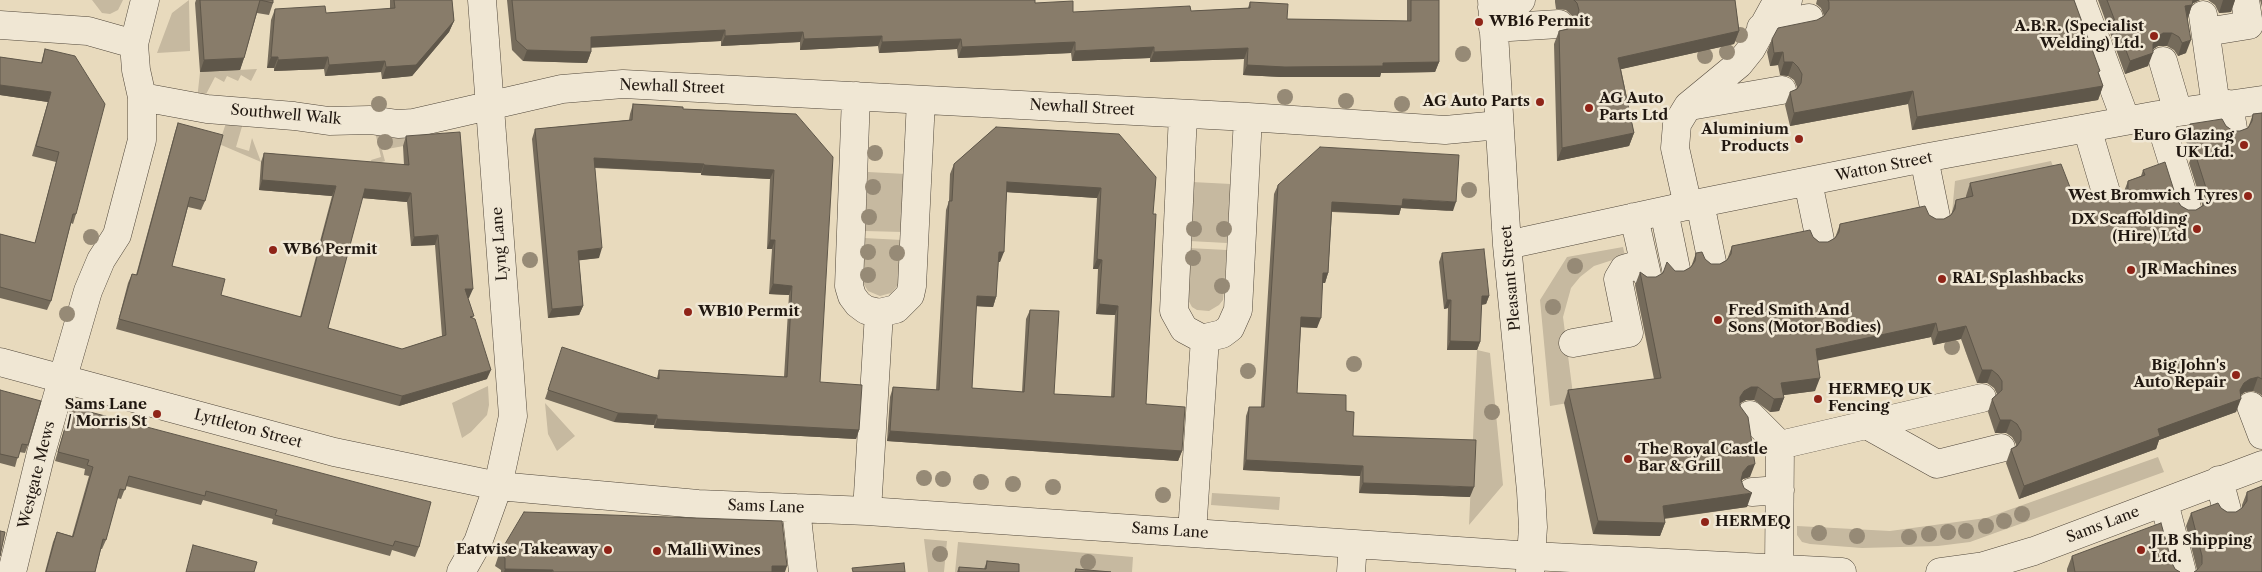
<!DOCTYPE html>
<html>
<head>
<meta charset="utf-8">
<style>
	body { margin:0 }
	canvas { display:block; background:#e8dabd }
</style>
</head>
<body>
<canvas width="2262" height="572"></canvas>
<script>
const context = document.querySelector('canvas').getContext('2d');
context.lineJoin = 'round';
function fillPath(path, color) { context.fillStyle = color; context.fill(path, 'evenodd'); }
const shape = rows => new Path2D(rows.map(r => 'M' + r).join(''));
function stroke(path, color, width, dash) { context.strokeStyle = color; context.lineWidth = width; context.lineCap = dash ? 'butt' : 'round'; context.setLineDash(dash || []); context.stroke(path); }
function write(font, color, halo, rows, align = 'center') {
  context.font = font + ' "Libre Caslon Text",serif'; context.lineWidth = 5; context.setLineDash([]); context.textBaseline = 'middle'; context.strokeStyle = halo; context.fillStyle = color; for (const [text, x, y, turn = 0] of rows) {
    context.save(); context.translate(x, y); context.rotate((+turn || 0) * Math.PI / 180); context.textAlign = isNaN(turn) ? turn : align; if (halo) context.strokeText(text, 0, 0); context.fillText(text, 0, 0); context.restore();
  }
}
fillPath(shape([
	[92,0,123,0,118,10,110,14,102,13],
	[189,0,190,51,157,53,172,13],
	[257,69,251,81,241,75,238,81,227,76,224,82,215,77,203,100,197,100,200,72],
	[226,123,243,123,236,147,249,151,252,138,261,162,219,144],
	[375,132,408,137,409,145,382,150,385,161,372,165,371,160,381,157],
	[2051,161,2057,177,1998,351,1969,361,1965,350,1980,348,1952,213,1955,181],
	[868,172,906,174,903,232,865,231],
	[1192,182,1231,184,1227,243,1189,241],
	[864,238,902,240,899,284,891,293,880,296,868,291,862,281],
	[1623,247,1625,256,1594,266,1580,277,1571,288,1563,317,1574,402,1550,406,1540,300,1567,257],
	[1188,248,1227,250,1223,300,1219,305,1209,311,1197,310,1192,307,1186,296],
	[1477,350,1490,353,1503,485,1469,525],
	[488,386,489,405,487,415,471,432,462,438,452,403],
	[545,403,575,436,557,451,548,434],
	[2158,457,2164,472,1970,542,1938,546,1862,548,1810,544,1802,542,1797,535,1797,526,1890,531,1986,518],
	[1212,493,1280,497,1279,510,1211,505],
	[924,539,947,541,944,572,928,572],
	[958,542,1133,557,1132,572,955,572]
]), '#c6b9a0');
const minor = shape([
	[1492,0,1507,245,1531,491,1533,527,1530,572],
	[2081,0,2126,121],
	[1492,7,1521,0],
	[2203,15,2216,106],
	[0,25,88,31,134,44],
	[1493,28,1559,24],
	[1761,28,1809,18],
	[2206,32,2249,25,2245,0],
	[2163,61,2178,112],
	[856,96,849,286,852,296,858,304,866,310,879,313,896,309,910,295,912,286,921,100],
	[142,97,207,109,294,116,329,121,370,120,398,124,414,123,562,89,623,84,1248,117,1445,130,1499,125],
	[2229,104,2233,129],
	[1690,106,1782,90],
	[1183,114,1174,311,1184,329,1199,337,1205,338,1222,334,1230,328,1238,310,1248,117],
	[2158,115,2187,208],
	[2087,128,2108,199],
	[1924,158,1936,217],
	[1808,182,1820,240],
	[1700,203,1712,262],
	[1688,206,1675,148,1677,124,1688,106,1739,64,1751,49,1774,7,1788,0],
	[1664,211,1676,269],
	[1634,217,1647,275],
	[1507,245,1700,203,1924,158,2158,115,2262,100],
	[1573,343,1629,333,1618,279,1624,269,1644,263],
	[0,362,334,452,498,486,698,504,867,511,1532,556,1842,572],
	[2251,406,2262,435],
	[1750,415,1780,445],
	[1867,425,1937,464,2001,448],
	[2219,480,2227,510],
	[1752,492,1780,490],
	[2164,502,2182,572],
	[796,508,803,572],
	[867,511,879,313],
	[1192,533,1205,338],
	[1779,569,1780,445,1982,398],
	[12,572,41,453,88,291,101,260,117,235,142,140,142,97,136,70,134,44,145,0],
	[461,572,478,542,498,486,513,416,482,0],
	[1351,572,1353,544],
	[1940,572,1984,566,2034,551,2262,465]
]);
stroke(minor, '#52483b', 29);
stroke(minor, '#f0e7d4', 28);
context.fillStyle = '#968a76';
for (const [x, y] of [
	[1740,35],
	[1727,52],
	[1463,54],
	[1705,56],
	[1285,97],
	[1346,101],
	[379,104],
	[1402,104],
	[385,142],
	[875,153],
	[873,187],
	[1469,190],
	[869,217],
	[1194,229],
	[1224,229],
	[91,237],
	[868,252],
	[897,253],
	[1193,258],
	[530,260],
	[1575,266],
	[868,275],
	[1222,286],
	[1553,307],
	[67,314],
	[1952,347],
	[1354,364],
	[1248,371],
	[1492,412],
	[924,478],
	[943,479],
	[981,482],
	[1013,484],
	[1053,487],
	[1163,495],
	[2022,514],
	[2004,521],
	[1986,526],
	[1966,531],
	[1948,532],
	[1819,533],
	[1929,534],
	[1857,536],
	[1909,537],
	[940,554],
	[1088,562]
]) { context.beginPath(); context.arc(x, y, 8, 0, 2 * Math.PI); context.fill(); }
fillPath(shape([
	[196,0,273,0,273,3,269,15,257,13,244,58,240,70,200,72,195,3],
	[390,0,452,0,454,21,449,32,412,76,382,79,381,72,325,76,324,69,274,71,274,68,267,68,271,20,275,9,326,13,390,9],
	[507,0,1035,0,1035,3,1073,12,1191,11,1248,8,1250,2,1287,19,1407,21,1407,0,1439,0,1439,62,1435,72,1381,73,1380,77,1281,77,1243,75,1244,59,1150,62,1150,58,1072,61,1071,53,958,58,957,49,879,53,878,46,800,50,800,42,721,46,721,41,591,47,591,52,587,63,523,61,512,50],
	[1555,0,1735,0,1739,31,1734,44,1621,69,1634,133,1629,146,1557,161,1554,44,1559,31,1566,29,1568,26,1574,21,1572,16,1566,10,1556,9,1555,2],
	[1817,0,2074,0,2103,86,2098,100,1912,130,1908,104,1790,126,1785,105,1790,92,1797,89,1797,87,1794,80,1788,76,1780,75,1778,65,1770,66,1767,52,1772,39,1817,20,1824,16,1821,8,1816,4],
	[2098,0,2200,0,2192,4,2188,18,2186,53,2178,56,2174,50,2167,46,2158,46,2153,49,2148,66,2125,74],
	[2204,0,2235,0,2231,12,2219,13,2215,5,2208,0],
	[2260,0,2262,0,2262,7],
	[45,49,76,214,73,224,71,223,51,301,47,310,0,298,0,234,35,243,56,162,32,156,48,102,0,95,0,57,41,63],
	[633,104,683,109,796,114,820,382,859,430,856,439,654,428,654,425,614,422,545,399,559,357,657,378,659,370,784,377,789,295,769,294,772,249,767,249,770,179,701,175,701,173,595,168,599,258,579,260,583,306,579,315,548,318,532,139,535,129,629,120,630,114],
	[2262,113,2262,396,2260,394,2253,391,2245,392,2241,395,2236,412,2159,440,2156,449,2019,499,2006,463,2011,449,2016,446,2016,444,2012,437,2006,433,1995,433,1988,412,1992,399,1997,394,1994,388,1987,383,1977,383,1961,339,1933,345,1931,337,1817,360,1815,391,1783,395,1784,398,1779,411,1770,412,1754,400,1746,400,1740,403,1750,477,1743,479,1741,481,1747,507,1664,519,1665,523,1660,536,1593,534,1564,403,1568,390,1654,379,1635,285,1640,272,1647,277,1656,277,1675,271,1684,271,1691,267,1696,253,1711,264,1720,264,1727,260,1732,246,1813,237,1819,242,1828,242,1835,238,1840,224,1929,215,1936,219,1944,219,1951,215,1956,200,1966,198,1966,196,1970,183,2075,200,2102,198,2110,201,2118,201,2123,197,2123,194,2128,181,2141,176,2143,170,2177,200,2181,206,2188,210,2196,210,2202,206,2202,204,2189,163,2191,158,2185,137,2190,124,2226,126,2233,131,2240,131,2248,128,2253,114],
	[178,123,205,201,201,210,188,207,172,266,221,295,300,317,332,196,259,190,261,162,264,153,404,165,403,146,406,136,469,298,468,298,487,379,399,406,116,329,128,283,132,274,136,275,175,132],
	[362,198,407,202,411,246,435,245,442,336,402,349,328,328],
	[996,127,1153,214,1146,404,1182,451,1178,461,887,441,890,397,893,387,936,390,946,210,949,201,950,174,954,164],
	[1007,192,1097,198,1093,269,1098,269,1096,314,1115,315,1111,397,1054,394,1030,310,1026,319,1022,392,972,388,976,306,993,307,996,297,998,262,1000,262],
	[1278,185,1453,211,1401,208,1399,215,1332,212,1328,273,1325,283,1323,283,1317,328,1301,327,1297,393,1346,411,1353,436,1470,497,1359,493,1360,476,1243,470,1246,416,1249,407,1261,407,1274,194],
	[1442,253,1489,296,1486,304,1481,305,1480,342,1477,350,1447,350,1448,308,1444,309,1439,262],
	[0,390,28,445,25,453,19,452,15,467,0,463],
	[71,407,419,547,415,557,392,550,390,556,272,524,273,519,203,500,201,505,126,486,121,499,117,498,106,540,102,549,101,549,95,572,45,572,53,542,57,532,72,536,89,476,84,475,85,469,55,461],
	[2262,486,2197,570,2186,526,2191,513,2221,508,2227,512,2236,512,2242,509,2242,505,2247,492],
	[499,554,785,572,501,572,501,570,495,566],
	[2072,556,2172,563,2175,569,2180,572,2067,572,2067,569],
	[987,561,1019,572,957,572,959,567,984,569]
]), '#756b5b');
fillPath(shape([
	[2192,0,2200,0,2193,3,2192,5,2188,18,2185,6],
	[2223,0,2235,0,2231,12,2219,13],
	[454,21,449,32,412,76,382,79,386,67],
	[725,30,721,41,587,48,591,37],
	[1739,31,1734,44,1613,71,1618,58],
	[803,32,800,42,721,46,725,36],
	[2163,33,2172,33,2167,46,2158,46,2152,50,2153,53,2148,66,2125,74,2130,61,2153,44,2157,37],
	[882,36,878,46,800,50,804,39],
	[961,39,957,49,879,53,882,42],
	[2191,40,2186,53,2178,56,2182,43],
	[1075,42,1071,53,958,58,962,47],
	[1154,47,1150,58,1072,61,1075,51],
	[1248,48,1244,59,1150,62,1154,52],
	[527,50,591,52,587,63,523,61],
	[1783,52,1778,65,1770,66,1774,53],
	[271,57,278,57,274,68,267,68],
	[328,57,324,69,274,71,278,60],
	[244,58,240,70,200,72,204,60],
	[385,61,381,72,325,76,329,65],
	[1439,62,1435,72,1381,73,1380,77,1281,77,1243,75,1247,65],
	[1784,62,1793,62,1788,76,1780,75],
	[0,85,51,92,48,102,0,95],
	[2103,86,2098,100,1912,130,1917,117],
	[1913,91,1908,104,1790,126,1794,113],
	[1634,133,1629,146,1557,161,1562,148],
	[594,158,704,164,701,173,590,167],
	[704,165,774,170,770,179,701,175],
	[262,180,336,186,332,196,259,190],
	[1007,182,1101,188,1097,198,1004,192],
	[365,189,411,193,407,202,362,198],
	[1403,199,1456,202,1453,211,1401,208,1399,215,1329,211,1332,202],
	[438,235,435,245,411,246,414,237],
	[770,240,775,240,772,249,767,249],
	[602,248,599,258,574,261,578,251],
	[999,252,1004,252,1000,262,995,262],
	[1097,259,1102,260,1098,269,1093,269],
	[1323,273,1328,273,1325,283,1320,283],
	[773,284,792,286,789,295,769,294],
	[465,289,473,289,469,298,462,299],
	[977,296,996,297,993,307,973,306],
	[1482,296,1489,296,1486,304,1478,305],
	[1447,300,1451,300,1448,308,1444,309],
	[1099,304,1118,306,1115,315,1096,314],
	[583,306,579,315,548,318,552,309],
	[1301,317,1321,318,1317,328,1298,327],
	[1936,323,1931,337,1811,362,1816,349],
	[1966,326,1961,339,1933,345,1938,332],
	[1450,341,1480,342,1477,350,1447,350],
	[491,370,487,379,399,406,402,396],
	[1982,370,1992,370,1987,383,1977,383],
	[2258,377,2253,391,2245,392,2239,396,2241,399,2236,412,2159,440,2156,449,2019,499,2024,486,2158,429,2244,383,2250,379],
	[1820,378,1815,391,1777,396,1781,383],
	[1751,387,1758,387,1754,400,1746,400,1739,404,1740,397,1744,391],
	[1784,398,1779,411,1770,412,1774,399],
	[618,413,657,415,654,425,614,422],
	[657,419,859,430,856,439,654,428],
	[2000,420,2011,420,2006,433,1995,433],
	[890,431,1182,451,1178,461,887,441],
	[1246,460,1363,466,1360,476,1243,470],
	[1755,464,1750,477,1743,479,1738,485,1743,472,1748,466],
	[1363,483,1474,487,1470,497,1359,493],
	[1752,493,1747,507,1659,519,1663,506],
	[1598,521,1665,523,1660,536,1593,534],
	[772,566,787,566,785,572,770,572],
	[505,569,553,570,552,572,504,572]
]), '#5f574a');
const building = shape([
	[200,0,273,0,273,3,260,0,244,58,204,60,200,0],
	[394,0,452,0,454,21,416,65,386,67,385,61,329,65,328,57,278,60,278,57,271,57,275,9,325,6,326,13,395,8,394,0],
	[512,0,1035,0,1035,3,1073,1,1073,12,1190,6,1191,11,1250,8,1250,2,1288,4,1287,19,1411,21,1411,0,1439,0,1439,62,1383,63,1383,66,1285,67,1247,65,1248,48,1154,52,1154,47,1075,51,1075,42,962,47,961,39,882,42,882,36,804,39,803,32,725,36,725,30,591,37,591,52,527,50,516,40,512,0],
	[1574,0,1735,0,1739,31,1618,58,1634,133,1562,148,1559,31,1568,29,1568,26,1577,18,1579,10,1577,3,1574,0],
	[1828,0,2074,0,2100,71,2098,72,2103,86,1917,117,1913,91,1794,113,1790,92,1797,89,1801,83,1802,74,1798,67,1793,62,1784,62,1783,52,1774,53,1772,39,1778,28,1817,20,1824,16,1829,9,1829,2,1828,0],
	[2107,0,2193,0,2192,5,2185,6,2191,40,2182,43,2179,37,2172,33,2163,33,2157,37,2153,44,2153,53,2130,61,2107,0],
	[45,49,75,56,105,104,76,214,73,214,51,301,0,287,0,234,35,243,59,152,36,146,51,92,0,85,0,57,42,63,45,49],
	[633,104,683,107,683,109,796,114,833,157,820,382,862,385,859,430,657,419,657,415,618,413,548,390,562,347,659,379,659,370,787,377,792,286,773,284,775,240,770,240,774,170,704,165,704,164,594,158,602,248,578,251,583,306,552,309,535,129,632,120,633,104],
	[2262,113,2262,379,2258,377,2250,379,2244,383,2240,390,2241,399,2158,429,2160,436,2024,486,2011,449,2017,446,2021,440,2021,431,2017,424,2011,420,2000,420,1992,399,2002,390,2002,381,1998,375,1992,370,1982,370,1966,326,1938,332,1936,323,1816,349,1820,378,1781,383,1784,398,1774,399,1758,387,1751,387,1744,391,1740,397,1740,406,1748,417,1755,464,1748,466,1743,472,1741,480,1744,488,1752,493,1663,506,1665,523,1598,521,1568,390,1661,378,1640,272,1647,277,1656,277,1663,273,1667,262,1675,271,1684,271,1691,267,1695,261,1696,253,1702,252,1705,259,1711,264,1720,264,1727,260,1731,254,1732,246,1810,230,1813,237,1819,242,1828,242,1835,238,1839,232,1840,224,1925,206,1929,215,1936,219,1944,219,1951,215,1955,209,1956,200,1973,196,1970,183,2061,164,2075,200,2098,192,2102,198,2110,201,2118,201,2124,196,2128,189,2128,181,2145,175,2143,170,2165,162,2177,200,2181,206,2188,210,2196,210,2204,205,2207,199,2207,191,2194,150,2197,149,2190,124,2222,119,2226,126,2233,131,2240,131,2248,128,2252,121,2253,114,2262,113],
	[178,123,223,135,205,201,190,197,172,266,225,279,221,295,301,317,336,186,262,180,264,153,409,165,406,136,460,132,473,289,465,289,474,316,470,317,475,319,491,370,402,396,119,319,132,274,137,275,178,123],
	[365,189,411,193,414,237,438,235,446,335,402,349,328,328,365,189],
	[996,127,1119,134,1156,177,1153,214,1156,214,1146,404,1185,407,1182,451,890,431,893,387,939,390,949,201,952,201,954,164,996,127],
	[1007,182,1101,188,1097,259,1102,260,1099,304,1118,306,1114,397,1054,394,1059,311,1030,310,1024,392,972,388,977,296,996,297,999,252,1004,252,1007,182],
	[1320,147,1459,155,1456,202,1403,199,1402,206,1332,202,1328,273,1323,273,1321,318,1301,317,1297,393,1346,395,1346,411,1354,412,1353,436,1476,440,1474,487,1363,483,1363,466,1246,460,1249,407,1264,407,1278,185,1320,147],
	[1484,249,1489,296,1482,296,1480,342,1450,341,1451,300,1447,300,1442,253,1484,249],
	[0,390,41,401,28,445,22,444,18,458,0,454,0,390],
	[71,407,431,502,419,547,395,541,393,546,275,515,277,510,206,491,205,496,129,476,125,490,120,489,106,540,103,539,95,572,46,572,57,532,73,537,93,467,87,465,89,460,58,452,71,407],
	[2262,486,2262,572,2194,572,2197,570,2202,564,2202,556,2191,513,2218,503,2221,508,2227,512,2236,512,2242,508,2247,501,2247,492,2262,486],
	[524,512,782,521,787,566,772,566,772,572,553,572,553,570,505,569,505,558,499,554,524,512],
	[2161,523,2172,563,2175,569,2180,572,2075,572,2072,556,2161,523],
	[0,531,5,532,0,556,0,531],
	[193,545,257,562,254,572,186,572,193,545],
	[987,561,1019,564,1019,572,959,572,959,567,986,569,987,561],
	[904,563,905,572,853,572,852,568,904,563],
	[1076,569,1111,572,1075,572,1076,569]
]);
fillPath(building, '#887c6a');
stroke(building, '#5f574a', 1);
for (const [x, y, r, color] of [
	[1479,22,5,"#8f2418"],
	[2154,36,5,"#8f2418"],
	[1540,102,5,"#8f2418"],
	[1589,108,5,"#8f2418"],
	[1799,139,5,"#8f2418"],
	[2244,145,5,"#8f2418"],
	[2248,196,5,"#8f2418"],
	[2197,229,5,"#8f2418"],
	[273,250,5,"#8f2418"],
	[2131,270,5,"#8f2418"],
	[1942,279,5,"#8f2418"],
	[688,312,5,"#8f2418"],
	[1718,320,5,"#8f2418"],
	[2236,375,5,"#8f2418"],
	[1818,399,5,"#8f2418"],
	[157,414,5,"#8f2418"],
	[1628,459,5,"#8f2418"],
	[1705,522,5,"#8f2418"],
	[608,550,5,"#8f2418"],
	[2141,550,5,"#8f2418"],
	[657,551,5,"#8f2418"]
]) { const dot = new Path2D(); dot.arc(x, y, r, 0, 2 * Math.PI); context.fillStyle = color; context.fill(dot); stroke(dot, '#f0e7d4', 2); }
write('bold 15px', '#201710', '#f0e7d4', [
	["WB16 Permit",1489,22],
	["A.B.R. (Specialist",2144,27,"right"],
	["Welding) Ltd.",2144,44,"right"],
	["AG Auto",1599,99],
	["Parts Ltd",1599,116],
	["AG Auto Parts",1530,102,"right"],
	["Aluminium",1789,130,"right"],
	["Products",1789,147,"right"],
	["Euro Glazing",2234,136,"right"],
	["UK Ltd.",2234,153,"right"],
	["West Bromwich Tyres",2238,196,"right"],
	["DX Scaffolding",2187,220,"right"],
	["(Hire) Ltd",2187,237,"right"],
	["WB6 Permit",283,250],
	["JR Machines",2141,270],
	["RAL Splashbacks",1952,279],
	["Fred Smith And",1728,311],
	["Sons (Motor Bodies)",1728,328],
	["WB10 Permit",698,312],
	["Big John's",2226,366,"right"],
	["Auto Repair",2226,383,"right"],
	["HERMEQ UK",1828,390],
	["Fencing",1828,407],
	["Sams Lane",147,405,"right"],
	["/ Morris St",147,422,"right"],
	["The Royal Castle",1638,450],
	["Bar & Grill",1638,467],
	["HERMEQ",1715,522],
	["JLB Shipping",2151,541],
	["Ltd.",2151,558],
	["Eatwise Takeaway",598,550,"right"],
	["Malli Wines",667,551]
], 'left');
write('15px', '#201710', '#f0e7d4', [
	["Newhall Street",672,87,2],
	["Newhall Street",1082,108,3],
	["Southwell Walk",286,115,5],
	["Watton Street",1884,167,-11],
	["Lyng Lane",500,244,-94],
	["Pleasant Street",1511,278,-95],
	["Lyttleton Street",248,429,15],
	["Westgate Mews",37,475,-76],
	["Sams Lane",766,507,2],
	["Sams Lane",2103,525,-21],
	["Sams Lane",1170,531,4]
]);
</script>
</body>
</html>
